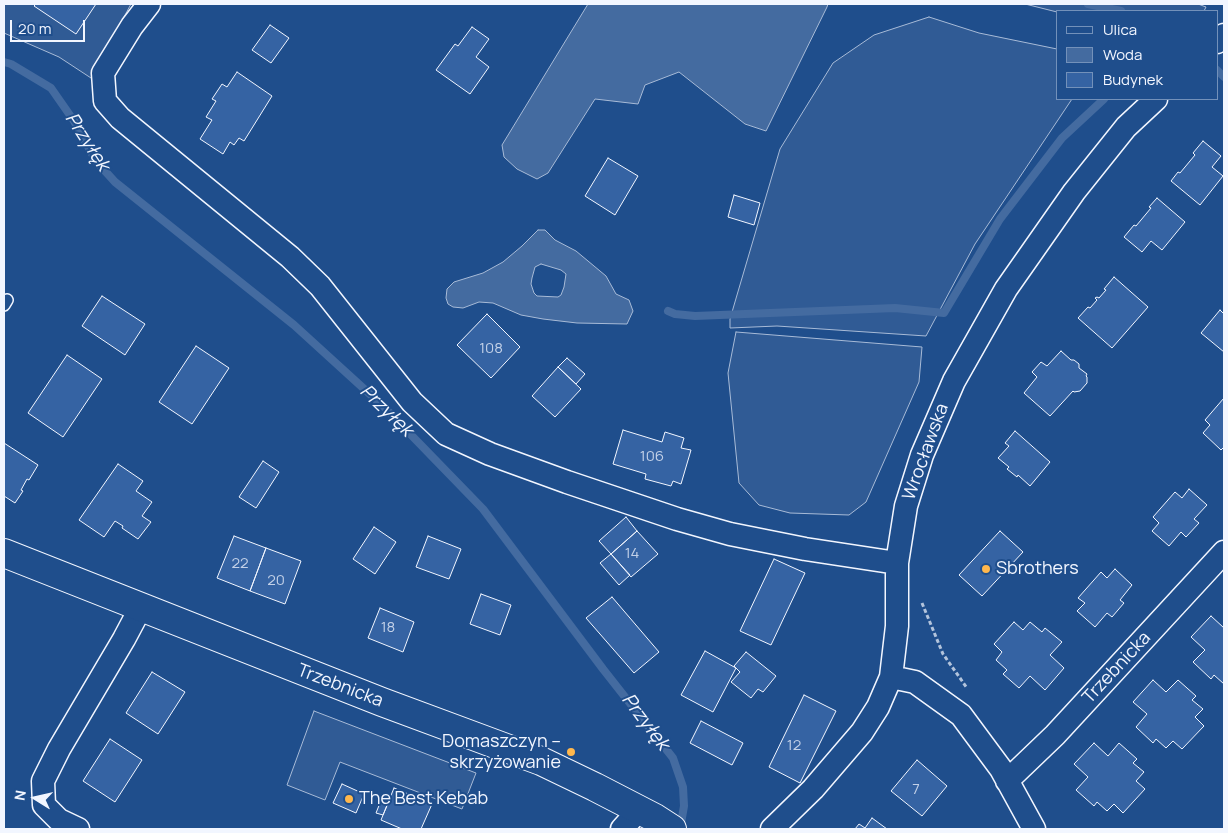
<!DOCTYPE html>
<html>
<head>
<meta charset="utf-8">
<style>
	body { margin:0 }
	#map { position:relative; width:1228px; height:833px; overflow:hidden; background:#1f4e8c; font-family:Manrope,sans-serif }
	canvas { display:block }
	.frame { position:absolute; inset:0; border:5px solid #f2f6ff; pointer-events:none }
	.legend { position:absolute; left:1056px; top:10px; width:162px; height:90px; box-sizing:border-box; background:#1f4e8c; border:1px solid #7391ba; margin:0; padding:6px 9px; list-style:none; font-size:15px; color:#f2f6ff }
	.legend li { display:flex; align-items:center; gap:10px; height:25px }
	.legend b { width:25px; border:1px solid #7391ba }
	.north { position:absolute; left:10px; top:773px; width:50px; height:50px; -webkit-text-stroke:4px #1f4e8c; paint-order:stroke; rotate:280deg; font-size:14px; font-weight:700; line-height:20px; text-align:center; color:#f2f6ff }
	.north::after { content:''; display:block; margin:auto; width:18px; height:22px; background:#f2f6ff; clip-path:polygon(50% 0,100% 100%,50% 72%,0 100%) }
	.scale { position:absolute; left:10px; top:20px; width:75px; height:22px; box-sizing:border-box; border:2px solid #f2f6ff; border-top:0; padding-left:6px; font-size:15px; line-height:18px; white-space:nowrap; color:#f2f6ff; -webkit-text-stroke:4px #1f4e8c; paint-order:stroke }
</style>
</head>
<body>
<div id="map">
<canvas width="1228" height="833"></canvas>
<div class="frame"></div>
<ul class="legend">
<li><b style="height:6px;background:#1f4e8c"></b>Ulica</li>
<li><b style="height:14px;background:#446ba0"></b>Woda</li>
<li><b style="height:14px;background:#3563a3"></b>Budynek</li>
</ul>
<div class="north">N</div>
<div class="scale">20 m</div>
</div>
<script>
const context = document.querySelector('canvas').getContext('2d');
context.lineJoin = 'round';
function fillPath(path, color) { context.fillStyle = color; context.fill(path, 'evenodd'); }
const shape = rows => new Path2D(rows.map(r => 'M' + r).join(''));
function stroke(path, color, width, dash) { context.strokeStyle = color; context.lineWidth = width; context.lineCap = dash ? 'butt' : 'round'; context.setLineDash(dash || []); context.stroke(path); }
function write(font, color, halo, rows, align = 'center') {
  context.font = font + ' Manrope,sans-serif'; context.lineWidth = 4; context.setLineDash([]); context.textBaseline = 'middle'; context.strokeStyle = halo; context.fillStyle = color; for (const [text, x, y, turn = 0] of rows) {
    context.save(); context.translate(x, y); context.rotate((+turn || 0) * Math.PI / 180); context.textAlign = isNaN(turn) ? turn : align; if (halo) context.strokeText(text, 0, 0); context.fillText(text, 0, 0); context.restore();
  }
}
const built = shape([
	[4,4,131,4,91,78,59,57,4,33,4,4],
	[1025,4,1198,4,1206,7,1204,11,1057,12,1025,4],
	[929,17,979,33,1057,49,1057,99,1072,99,975,244,926,336,777,326,730,328,730,319,737,295,780,149,833,63,874,35,929,17],
	[736,332,922,347,919,382,866,502,849,515,790,513,759,505,739,483,728,373,736,332],
	[314,711,476,773,462,809,340,762,325,800,287,785,314,711]
]);
fillPath(built, '#305b95');
stroke(built, '#a8bbd7', 1);
const water = shape([
	[588,4,828,4,827,7,766,131,745,124,679,72,645,85,638,104,595,99,548,173,537,179,517,169,504,157,502,145,588,4],
	[538,230,545,230,555,240,576,251,606,276,616,294,629,300,633,311,627,324,577,323,543,319,521,315,493,303,479,302,463,308,453,307,448,304,446,298,447,289,454,282,483,273,503,262,522,246,538,230],
	[541,264,561,270,566,274,564,287,561,295,558,297,537,296,534,293,531,284,532,278,535,267,541,264]
]);
fillPath(water, '#446ba0');
stroke(water, '#a8bbd7', 1);
stroke(shape([
	[1088,4,1121,11],
	[4,62,11,64,51,88,74,121,96,161,115,182,294,325,384,407,483,509,603,669,673,758,683,787,684,806,680,829],
	[1217,70,1224,77],
	[668,311,675,314,695,316,895,308,944,313,1000,219,1062,138,1104,99]
]), '#446ba0', 8);
const building = shape([
	[36,4,96,4,76,34,34,6,36,4],
	[270,25,289,38,271,63,252,50,270,25],
	[472,27,489,39,476,57,489,67,470,94,436,70,455,44,458,46,472,27],
	[237,72,272,96,244,141,239,138,234,145,230,142,223,154,200,139,212,120,206,117,216,101,212,99,222,84,227,87,237,72],
	[1203,141,1221,156,1212,167,1223,176,1200,205,1171,181,1178,172,1180,173,1195,155,1193,153,1203,141],
	[608,158,638,176,615,215,585,196,608,158],
	[734,195,760,203,754,225,728,217,734,195],
	[1157,198,1185,222,1162,250,1151,241,1142,252,1124,237,1134,225,1136,226,1151,208,1149,207,1157,198],
	[1114,277,1148,307,1112,348,1078,318,1088,307,1090,308,1097,300,1095,298,1097,297,1099,298,1106,290,1104,289,1114,277],
	[102,296,145,324,125,355,82,326,102,296],
	[1220,310,1224,314,1224,352,1201,333,1220,310],
	[487,314,520,347,491,378,457,345,487,314],
	[196,346,229,368,192,424,159,402,196,346],
	[1061,351,1071,360,1074,360,1079,364,1079,368,1087,374,1086,376,1087,377,1087,383,1080,391,1074,392,1073,391,1050,416,1024,393,1037,377,1032,372,1041,362,1047,366,1061,351],
	[67,355,102,379,63,437,28,413,67,355],
	[567,358,585,374,576,384,558,367,567,358],
	[558,367,581,389,555,417,532,396,558,367],
	[1224,398,1224,447,1221,450,1203,433,1210,425,1205,420,1224,398],
	[623,430,662,442,665,432,684,438,681,448,691,450,681,484,673,481,671,486,645,479,646,474,613,464,623,430],
	[1015,431,1050,462,1030,486,1018,475,1017,477,1007,469,1009,467,998,458,1009,446,1005,443,1015,431],
	[4,443,38,465,29,480,27,479,21,490,23,491,15,503,4,496,4,443],
	[263,461,279,472,256,508,239,497,263,461],
	[118,464,143,481,136,491,152,502,142,516,151,522,138,539,122,528,123,526,115,521,104,537,79,520,118,464],
	[1189,489,1207,505,1194,519,1199,523,1186,537,1181,532,1169,546,1152,531,1159,523,1153,517,1175,492,1182,498,1189,489],
	[626,517,637,531,611,554,599,541,626,517],
	[374,527,396,542,375,574,353,559,374,527],
	[637,531,658,554,631,577,611,554,637,531],
	[1000,531,1023,552,982,596,959,575,1000,531],
	[234,536,266,548,250,591,217,578,234,536],
	[428,536,461,549,449,579,416,567,428,536],
	[266,548,301,561,285,604,250,591,266,548],
	[611,554,630,575,619,585,600,563,611,554],
	[774,559,805,573,771,645,740,631,774,559],
	[1115,569,1132,585,1120,600,1124,603,1112,617,1107,613,1095,627,1077,611,1085,603,1078,598,1101,572,1107,578,1115,569],
	[481,594,511,605,500,635,470,624,481,594],
	[612,597,659,652,634,673,586,618,612,597],
	[380,608,414,622,403,652,368,638,380,608],
	[1211,616,1224,628,1224,684,1214,675,1211,679,1193,662,1205,650,1191,637,1211,616],
	[1014,622,1023,630,1030,622,1042,632,1045,628,1062,642,1050,655,1064,668,1045,690,1030,676,1019,688,1003,674,1007,670,996,660,1002,652,994,644,1014,622],
	[705,651,736,668,713,712,681,695,705,651],
	[746,652,776,676,763,692,758,689,751,698,731,682,740,672,734,666,746,652],
	[152,672,185,692,158,734,126,713,152,672],
	[1153,680,1166,692,1178,680,1196,696,1192,700,1203,709,1195,717,1204,726,1182,749,1173,741,1166,748,1156,739,1153,743,1136,727,1147,714,1133,702,1153,680],
	[804,695,836,711,800,783,769,767,804,695],
	[701,721,743,743,732,765,690,743,701,721],
	[110,739,142,760,115,802,83,781,110,739],
	[1094,743,1108,756,1119,743,1137,759,1133,763,1144,772,1136,781,1145,789,1123,813,1114,804,1107,811,1097,802,1094,806,1076,790,1088,777,1074,764,1094,743],
	[917,760,947,786,922,816,891,791,917,760],
	[342,784,364,794,356,813,333,803,342,784],
	[394,788,432,804,421,829,402,829,381,820,394,788],
	[382,798,389,801,383,815,376,813,382,798],
	[872,818,887,829,855,829,859,824,865,828,872,818]
]);
fillPath(building, '#3563a3');
stroke(building, '#f2f6ff', 1);
const lane = shape([
	[4,305,7,300]
]);
const street = shape([
	[149,4,132,26,103,73,105,101,120,118,290,257,320,286,412,402,446,434,490,454,567,482,677,519,730,534,805,549,897,563],
	[1217,42,1224,35],
	[891,677,915,682,961,715,1001,769,1034,829],
	[1007,781,1055,735,1224,552],
	[78,829,59,820,44,805,43,781,59,749,124,639,141,607],
	[622,829,639,810],
	[772,829,813,789,862,732,878,707,891,677,897,626,897,563,906,506,922,455,954,381,1006,289,1074,192,1126,127,1156,99]
]);
const secondary = shape([
	[4,553,382,702,541,761,595,787,655,818,672,829]
]);
stroke(lane, '#f2f6ff', 14);
stroke(street, '#f2f6ff', 25);
stroke(secondary, '#f2f6ff', 30);
stroke(shape([
	[922,603,943,654,967,688]
]), '#b3c4dc', 3, [4, 2.5]);
stroke(lane, '#1f4e8c', 11);
stroke(street, '#1f4e8c', 22);
stroke(secondary, '#1f4e8c', 28);
for (const [x, y, r, color] of [
	[986,569,5,"#ffb74d"],
	[571,752,5,"#ffb74d"],
	[349,799,5,"#ffb74d"]
]) { const dot = new Path2D(); dot.arc(x, y, r, 0, 2 * Math.PI); context.fillStyle = color; context.fill(dot); stroke(dot, '#1f4e8c', 2); }
write('15px', '#c3d1e8', null, [
	["108",491,349],
	["106",652,457],
	["14",632,554],
	["22",240,564],
	["20",276,581],
	["18",388,628],
	["12",794,746],
	["7",916,790]
]);
write('18px', '#f2f6ff', '#1f4e8c', [
	["Wrocławska",926,452,-70],
	["Trzebnicka",1117,668,-47],
	["Trzebnicka",340,686,21]
]);
write('18px', '#f2f6ff', '#1f4e8c', [
	["Sbrothers",996,569],
	["Domaszczyn –",561,742,"right"],
	["skrzyżowanie",561,763,"right"],
	["The Best Kebab",359,799]
], 'left');
write('italic 19px', '#f2f6ff', '#1f4e8c', [
	["Przyłęk",87,142,57],
	["Przyłęk",386,411,44],
	["Przyłęk",645,722,53]
]);
</script>
</body>
</html>
